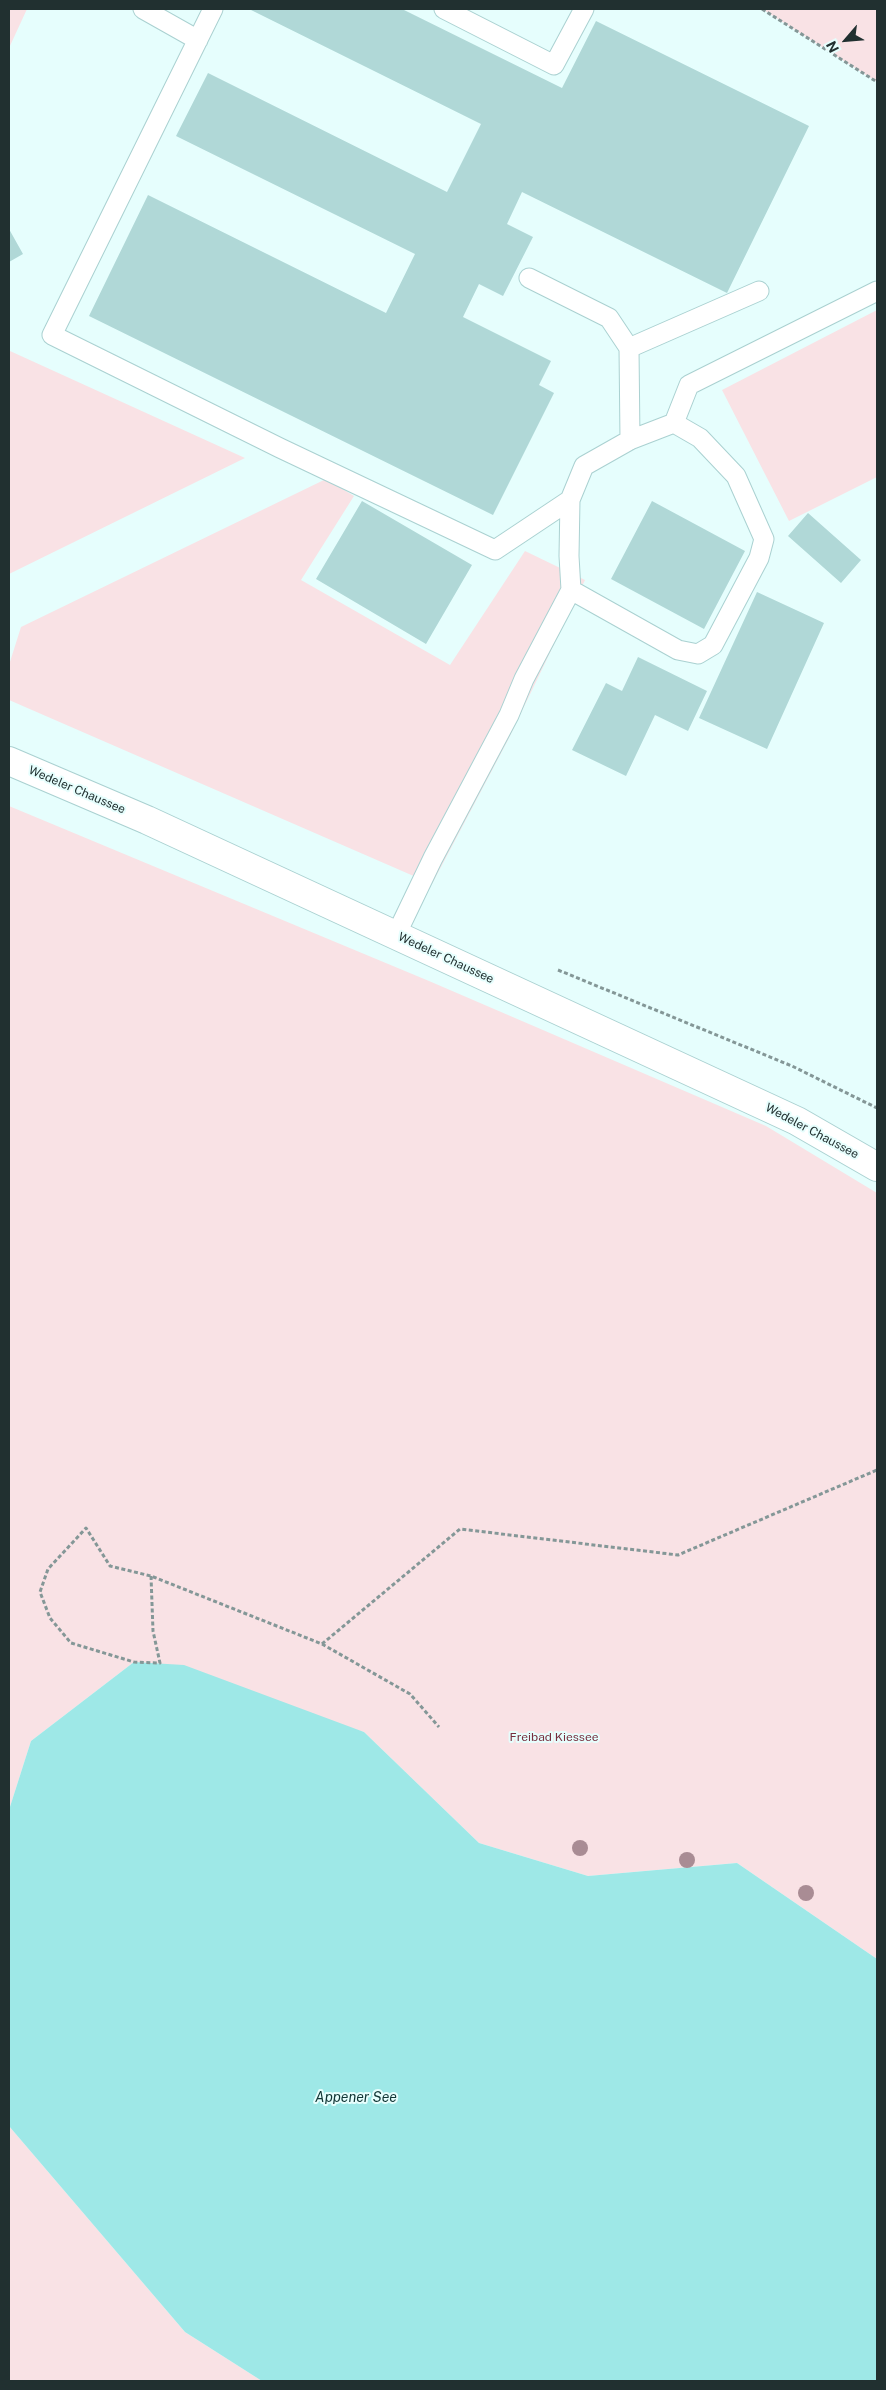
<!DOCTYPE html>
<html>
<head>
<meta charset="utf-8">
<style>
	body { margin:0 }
	#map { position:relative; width:886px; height:2390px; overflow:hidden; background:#e6fefd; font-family:"Public Sans",sans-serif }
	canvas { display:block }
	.frame { position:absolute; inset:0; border:10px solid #213030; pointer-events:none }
	.north { position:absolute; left:821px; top:15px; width:50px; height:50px; -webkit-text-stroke:4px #e6fefd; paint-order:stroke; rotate:243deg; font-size:14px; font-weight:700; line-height:20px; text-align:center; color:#213030 }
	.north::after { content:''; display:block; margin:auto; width:18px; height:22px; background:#213030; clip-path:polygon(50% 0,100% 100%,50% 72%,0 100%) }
</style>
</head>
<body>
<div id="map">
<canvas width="886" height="2390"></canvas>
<div class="frame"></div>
<div class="north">N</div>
</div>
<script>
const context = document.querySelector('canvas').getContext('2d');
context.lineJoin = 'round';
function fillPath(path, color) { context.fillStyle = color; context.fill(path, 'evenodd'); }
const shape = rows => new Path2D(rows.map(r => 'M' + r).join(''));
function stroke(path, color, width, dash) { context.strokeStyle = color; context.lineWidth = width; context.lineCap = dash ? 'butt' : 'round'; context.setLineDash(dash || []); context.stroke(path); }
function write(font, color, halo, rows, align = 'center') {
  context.font = font + ' "Public Sans",sans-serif'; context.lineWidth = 4; context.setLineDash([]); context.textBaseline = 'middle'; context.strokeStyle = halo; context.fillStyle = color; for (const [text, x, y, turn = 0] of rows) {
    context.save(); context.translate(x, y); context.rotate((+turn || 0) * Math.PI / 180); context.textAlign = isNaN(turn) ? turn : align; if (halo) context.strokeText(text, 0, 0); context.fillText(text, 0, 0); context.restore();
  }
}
fillPath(shape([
	[9,9,27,9,9,48],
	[762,9,877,9,877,82],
	[877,310,877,477,789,521,722,390],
	[10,351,245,458,9,574],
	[326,479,354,496,301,580,450,665,525,551,585,580,508,740,432,884,9,700,9,665,21,627],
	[9,806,429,981,766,1126,877,1193,877,1959,737,1863,588,1876,479,1843,364,1732,134,1662,31,1741,9,1810],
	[9,2126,185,2332,262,2381,9,2381]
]), '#f9e2e5');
fillPath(shape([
	[134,1662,184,1665,364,1732,479,1843,588,1876,737,1863,877,1959,877,2381,262,2381,185,2332,9,2126,9,1810,31,1741]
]), '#9ee8e7');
fillPath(shape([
	[249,9,402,9,562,88,596,21,809,126,727,293,522,192,507,224,533,237,503,296,479,284,463,317,551,361,539,385,554,393,493,515,89,316,148,195,386,313,415,254,176,136,208,73,447,192,481,124],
	[9,229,23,254,9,262],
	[362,501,472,565,426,644,316,579],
	[652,501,745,551,704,629,611,579],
	[808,513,861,560,841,583,788,536],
	[757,592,824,623,767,749,699,718],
	[638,657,707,691,688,731,655,715,626,776,572,750,606,683,622,691]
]), '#b0d8d7');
const lane = shape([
	[143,9,198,40],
	[213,9,52,335,280,448,495,550,570,500],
	[444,9,554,65,584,9],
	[529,278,609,318,629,348,630,440],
	[629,348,759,291],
	[674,423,700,438,736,476,764,539,759,558,713,645,698,654,678,650,571,590,569,556,570,500,584,466,630,440,674,423,689,385,877,291],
	[396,935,433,858,509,715,524,679,571,590]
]);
const secondary = shape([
	[9,761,147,820,797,1121,877,1167]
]);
stroke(lane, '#aad1d1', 21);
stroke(secondary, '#aad1d1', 30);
stroke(shape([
	[762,9,877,82],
	[558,970,792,1066,877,1108],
	[151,1576,153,1631,160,1663,134,1662,71,1643,50,1618,40,1592,48,1569,86,1528,110,1566,151,1576,322,1644,460,1529,678,1555,877,1470],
	[322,1644,410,1694,439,1727]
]), '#849797', 3, [4, 2.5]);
stroke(lane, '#fff', 19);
stroke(secondary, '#fff', 28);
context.fillStyle = '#a98c94';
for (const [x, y] of [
	[580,1848],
	[687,1860],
	[806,1893]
]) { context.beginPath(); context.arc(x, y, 8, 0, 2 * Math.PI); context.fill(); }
write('12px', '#213030', '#e6fefd', [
	["Wedeler Chaussee",77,790,23],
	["Wedeler Chaussee",446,958,25],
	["Wedeler Chaussee",812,1131,28]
]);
write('12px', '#772e3e', '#e6fefd', [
	["Freibad Kiessee",554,1737]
]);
write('italic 14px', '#113535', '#e6fefd', [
	["Appener See",356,2098]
]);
</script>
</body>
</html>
